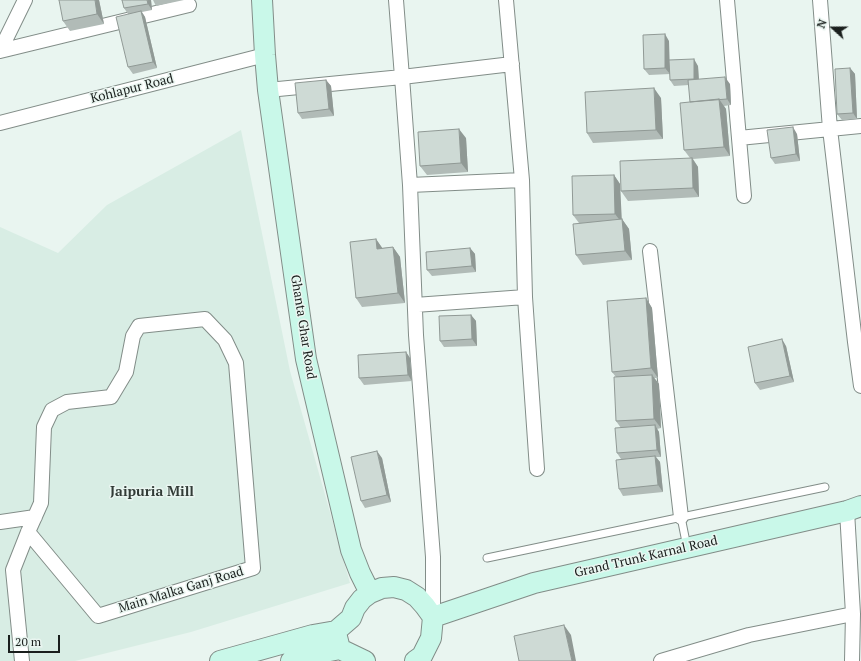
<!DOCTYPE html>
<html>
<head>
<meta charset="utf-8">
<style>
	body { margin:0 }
	#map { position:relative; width:861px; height:661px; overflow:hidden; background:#e9f5f0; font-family:"PT Serif",serif }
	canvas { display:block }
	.north { position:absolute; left:813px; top:8px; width:40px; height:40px; -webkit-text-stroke:3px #e9f5f0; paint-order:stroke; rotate:291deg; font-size:11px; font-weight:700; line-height:16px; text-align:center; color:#1a1f1d }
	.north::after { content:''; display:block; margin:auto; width:14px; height:18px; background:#1a1f1d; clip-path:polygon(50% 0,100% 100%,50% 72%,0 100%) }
	.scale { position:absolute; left:8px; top:635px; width:52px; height:18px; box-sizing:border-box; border:2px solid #1a1f1d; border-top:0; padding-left:5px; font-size:12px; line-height:14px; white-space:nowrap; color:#1a1f1d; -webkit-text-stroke:3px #e9f5f0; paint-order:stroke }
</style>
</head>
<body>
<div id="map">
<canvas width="861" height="661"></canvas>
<div class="north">N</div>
<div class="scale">20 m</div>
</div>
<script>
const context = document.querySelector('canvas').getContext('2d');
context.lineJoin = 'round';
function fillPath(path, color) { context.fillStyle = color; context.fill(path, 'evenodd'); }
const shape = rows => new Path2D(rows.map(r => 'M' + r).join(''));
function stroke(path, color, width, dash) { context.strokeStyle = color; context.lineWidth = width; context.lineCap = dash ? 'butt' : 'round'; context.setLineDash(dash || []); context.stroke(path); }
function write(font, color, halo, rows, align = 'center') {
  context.font = font + ' "PT Serif",serif'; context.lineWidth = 3; context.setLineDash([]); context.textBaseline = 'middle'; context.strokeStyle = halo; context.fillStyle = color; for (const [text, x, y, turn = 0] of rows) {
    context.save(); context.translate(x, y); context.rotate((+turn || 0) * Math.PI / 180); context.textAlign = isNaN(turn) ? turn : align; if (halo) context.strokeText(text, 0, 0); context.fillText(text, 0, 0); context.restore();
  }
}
fillPath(shape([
	[241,130,290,371,350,583,191,632,75,661,0,661,0,227,58,253,107,205]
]), '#d8ede4');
const lane = shape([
	[681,517,687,547],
	[487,558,825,487]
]);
const street = shape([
	[396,0,402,77,512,64],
	[506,0,522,180,525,297,537,469],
	[727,0,744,196],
	[820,0,830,129,855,342,861,386],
	[0,51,189,5],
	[0,51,25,0],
	[268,90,402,77,410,185,416,335,433,557,433,617],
	[0,123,265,55],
	[739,138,861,126],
	[410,185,522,180],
	[650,251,681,517],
	[415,305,525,297],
	[847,511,853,614,852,661],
	[0,522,35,517],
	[22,661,13,570,28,532,41,503,44,427,52,410,67,402,111,397,126,372,133,336,139,326,205,319,225,340,236,363,253,568,98,616,28,532],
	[661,661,749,635,853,614]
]);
const secondary = shape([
	[262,0,265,55,268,90,306,359,351,550,360,573,370,593],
	[433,617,534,583,847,511,861,506],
	[336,631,351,618,355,608,362,599,370,593,382,588,394,587,406,590,417,597,425,606,433,617,431,638,422,656,415,661],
	[337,637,340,649,365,661],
	[220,661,313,635,336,631],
	[291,661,314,654,340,649]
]);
stroke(lane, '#828d88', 9);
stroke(street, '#828d88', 16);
stroke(secondary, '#828d88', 22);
stroke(lane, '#fff', 7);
stroke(street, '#fff', 14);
stroke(secondary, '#c9f8e9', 20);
fillPath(shape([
	[99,0,104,24,70,31,63,21],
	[151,0,152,10,142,12,145,17,157,68,133,74,128,67,128,14,124,8],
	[153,0,184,0,156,6],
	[669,41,669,60,698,66,699,79,730,84,731,105,724,106,726,109,730,156,693,159,698,167,699,197,628,201,621,191,690,158,684,150,690,102,689,85,674,86,670,80,670,74,649,75,644,69],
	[850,68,855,74,857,119,842,120,837,114],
	[326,80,331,86,334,116,302,119,298,113],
	[661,98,663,139,593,143,587,133],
	[797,134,800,161,775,164,771,158],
	[466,138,468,172,427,175,420,166],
	[614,175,620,184,621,219,622,219,629,229,632,260,583,265,576,255,579,223,573,215],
	[376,239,382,248,393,247,400,257,405,303,362,307,356,298],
	[470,248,475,254,476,272,432,276,427,270],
	[646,298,652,308,658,378,654,378,659,384,661,428,657,429,659,432,661,457,656,457,660,462,663,492,623,496,619,489,621,459,617,453,621,428,616,421,616,377,612,372],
	[471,315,476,321,477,346,444,347,440,341],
	[786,346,794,382,760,390,755,383],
	[406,352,410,358,412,381,364,385,359,378],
	[382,458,391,502,365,508,361,501]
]), '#b1bbb7');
fillPath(shape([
	[95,0,99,0,104,24,97,14],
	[147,0,151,0,152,10,148,4],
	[141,11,145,17,157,68,153,62],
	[665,34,669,41,670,74,665,68],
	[694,59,698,66,699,85,694,79],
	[850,68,855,74,857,119,853,113],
	[725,77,730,84,731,105,727,99],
	[326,80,331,86,334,116,329,109],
	[654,88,661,98,663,139,656,130],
	[719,99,726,109,730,156,724,147],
	[793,127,797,134,800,161,796,154],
	[459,129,466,138,468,172,461,163],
	[692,158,698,167,699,197,693,188],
	[614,175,620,184,622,223,615,214],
	[622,219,629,229,632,260,625,251],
	[376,239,383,249,377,249],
	[393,247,400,257,405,303,398,293],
	[470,248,475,254,476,272,472,266],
	[646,298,652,308,658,378,651,368],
	[471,315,476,321,477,346,472,339],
	[782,339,786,346,794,382,790,376],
	[406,352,410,358,412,381,408,375],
	[652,375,659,384,661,428,654,419],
	[655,425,659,432,661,457,657,450],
	[377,451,382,458,391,502,387,495],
	[655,456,660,462,663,492,658,485],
	[564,625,571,635,576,661,572,661]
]), '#909995');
const building = shape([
	[59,0,95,0,97,14,63,21,59,0],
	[122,0,147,0,148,4,124,8,122,0],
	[141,11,153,62,128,67,116,17,141,11],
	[665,34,665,68,644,69,643,35,665,34],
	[694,59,694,79,670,80,669,60,694,59],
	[850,68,853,113,837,114,835,69,850,68],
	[725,77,727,99,690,102,688,80,725,77],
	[326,80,329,109,298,113,295,83,326,80],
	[654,88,656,130,587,133,585,92,654,88],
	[719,99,724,147,684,150,680,103,719,99],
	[793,127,796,154,771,158,767,130,793,127],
	[459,129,461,163,420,166,418,132,459,129],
	[692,158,693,188,621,191,620,161,692,158],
	[614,175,615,214,573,215,572,176,614,175],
	[622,219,625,251,576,255,573,224,622,219],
	[376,239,377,249,393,247,398,293,356,298,350,242,376,239],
	[470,248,472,266,427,270,426,252,470,248],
	[646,298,651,368,612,372,607,301,646,298],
	[471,315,472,339,440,341,439,316,471,315],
	[782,339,790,376,755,383,748,347,782,339],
	[406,352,408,375,359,378,358,355,406,352],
	[652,375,654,419,616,421,614,377,652,375],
	[655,425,657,450,617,453,615,428,655,425],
	[377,451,387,495,361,501,351,457,377,451],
	[655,456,658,485,619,489,616,460,655,456],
	[564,625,572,661,519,661,514,636,564,625]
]);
fillPath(building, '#cedad5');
stroke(building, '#909995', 1);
write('13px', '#1a1f1d', '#e9f5f0', [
	["Kohlapur Road",132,89,-14],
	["Ghanta Ghar Road",303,327,81],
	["Grand Trunk Karnal Road",646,557,-13],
	["Main Malka Ganj Road",181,590,-17]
]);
write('bold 14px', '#323c37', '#e9f5f0', [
	["Jaipuria Mill",152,492]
]);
</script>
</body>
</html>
